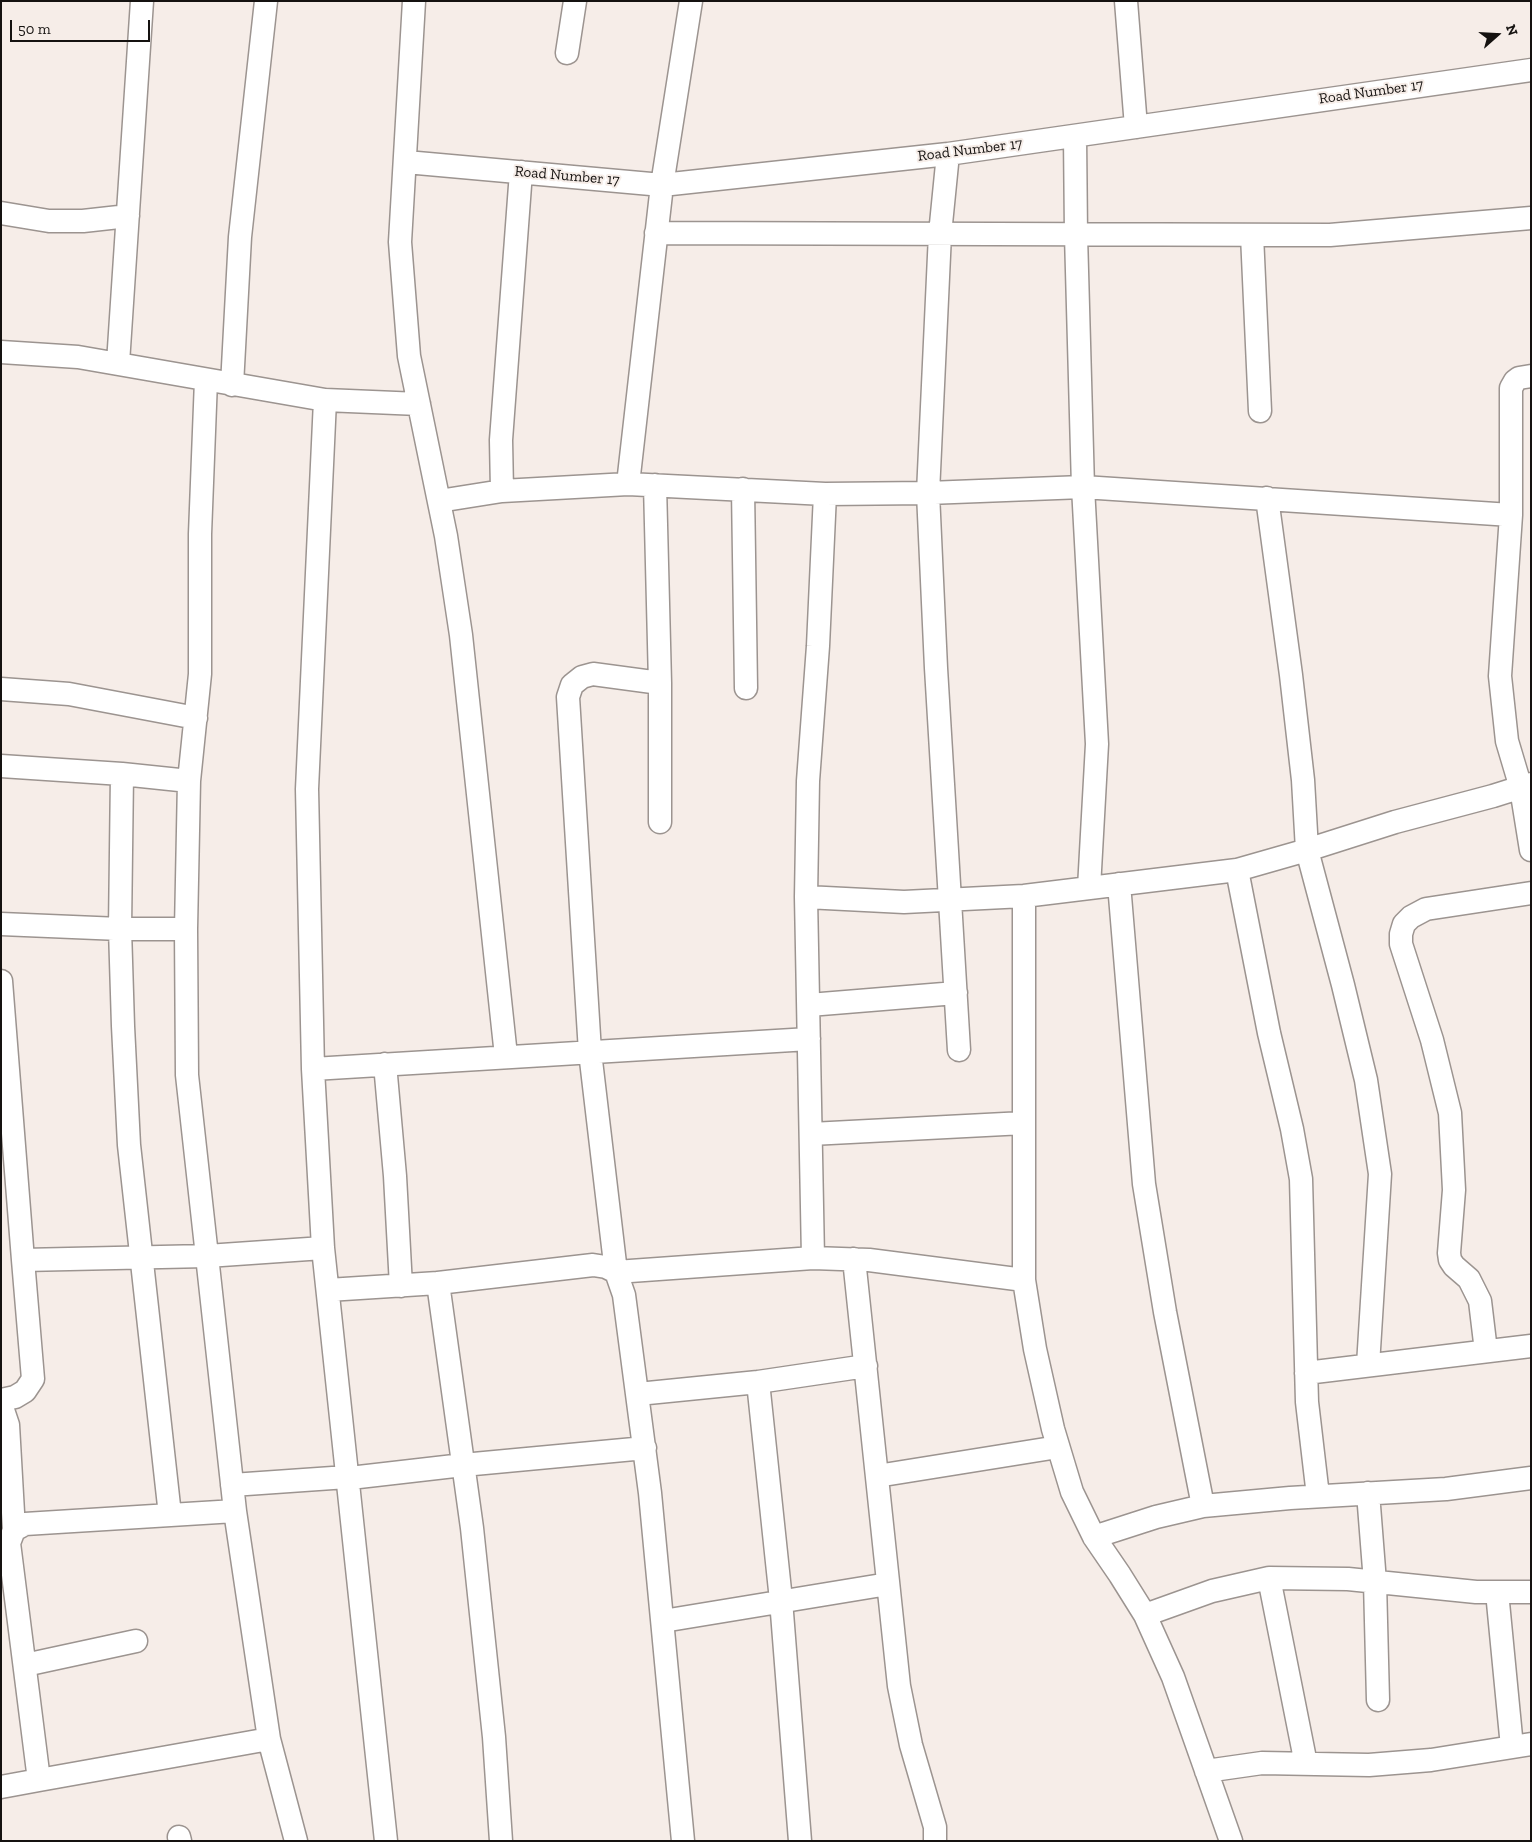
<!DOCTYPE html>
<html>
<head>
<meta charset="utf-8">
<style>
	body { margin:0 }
	#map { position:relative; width:1532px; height:1842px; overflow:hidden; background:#f6ede8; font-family:"Zilla Slab",serif }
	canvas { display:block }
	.frame { position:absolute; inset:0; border:2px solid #151210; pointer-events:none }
	.north { position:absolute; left:1472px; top:10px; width:50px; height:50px; -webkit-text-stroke:4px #f6ede8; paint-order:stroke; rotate:71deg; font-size:14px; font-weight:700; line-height:20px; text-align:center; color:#151210 }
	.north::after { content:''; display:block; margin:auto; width:18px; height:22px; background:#151210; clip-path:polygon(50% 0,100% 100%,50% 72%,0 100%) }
	.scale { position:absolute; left:10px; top:20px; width:140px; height:22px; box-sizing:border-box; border:2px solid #151210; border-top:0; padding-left:6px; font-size:15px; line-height:18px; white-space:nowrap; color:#151210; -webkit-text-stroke:4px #f6ede8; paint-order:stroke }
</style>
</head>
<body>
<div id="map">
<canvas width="1532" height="1842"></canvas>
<div class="frame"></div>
<div class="north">N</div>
<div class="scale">50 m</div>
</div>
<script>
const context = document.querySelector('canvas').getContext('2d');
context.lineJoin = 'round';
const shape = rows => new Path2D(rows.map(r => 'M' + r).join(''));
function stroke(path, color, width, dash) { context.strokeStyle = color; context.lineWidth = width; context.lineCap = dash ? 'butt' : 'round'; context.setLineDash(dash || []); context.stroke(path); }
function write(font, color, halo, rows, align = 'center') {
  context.font = font + ' "Zilla Slab",serif'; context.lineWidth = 4; context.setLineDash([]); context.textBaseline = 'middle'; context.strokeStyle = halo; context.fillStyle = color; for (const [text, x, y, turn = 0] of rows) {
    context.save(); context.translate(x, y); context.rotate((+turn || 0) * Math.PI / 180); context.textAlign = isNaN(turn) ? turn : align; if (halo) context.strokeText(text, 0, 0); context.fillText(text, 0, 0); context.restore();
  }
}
const minor = shape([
	[414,1,400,242,409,356,446,536,461,635,506,1056],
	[1126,1,1136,127],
	[567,53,575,1],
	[1075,136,1076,235,1083,487,1097,744,1089,888],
	[948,154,940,234,928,493,936,668,959,1050],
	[406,162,662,185,948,154,1531,70],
	[1,213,49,221,83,221,128,216],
	[656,233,1330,235,1531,218],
	[1252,235,1260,411],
	[1,352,78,357,325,400,307,789,313,1069,323,1248,386,1841],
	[118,363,142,1],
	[1531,376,1519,378,1515,381,1511,388,1511,515,1500,676,1507,741,1521,788,1531,850],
	[206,380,200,534,200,674,189,781,186,929,187,1075,207,1256,323,1248],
	[232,385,240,237,266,1],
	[325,400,419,404],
	[628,484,662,185,691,1],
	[655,485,660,683,660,822],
	[743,489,746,688],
	[502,491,501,440,521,172],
	[1267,498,1291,675,1303,780,1307,850,1343,985,1366,1080,1380,1174,1368,1365],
	[439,501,502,491,628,484,825,494,928,493,1083,487,1511,515],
	[660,683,593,674,582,677,572,685,568,697,590,1052,616,1272,813,1258,869,1260,1024,1280],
	[1,689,69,694,196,718],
	[1,766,122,774,189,781],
	[122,774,120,929,123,1026,129,1145,170,1515],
	[1237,870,1269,1033,1292,1129,1301,1179,1307,1402,1318,1496],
	[1119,884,1144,1184,1165,1312,1203,1506],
	[1024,896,1024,1280,1035,1349,1053,1429,1072,1492,1094,1537,1120,1575,1145,1615,1173,1677,1231,1841],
	[806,897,904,902,1024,896,1237,870,1307,850,1395,822,1493,796,1531,784],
	[1,924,120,929,186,929],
	[1,981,23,1260,207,1256,235,1511,41,1523,25,1524,14,1530,9,1543,39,1780,1,1787],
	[809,1005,956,993],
	[385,1064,395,1176,401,1286],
	[313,1069,809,1039],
	[811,1134,1024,1123],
	[813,1258,806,897,808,781,818,646,825,494],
	[854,1259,899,1686,911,1745,935,1827,935,1841],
	[438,1283,472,1528,494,1737,501,1841],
	[328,1290,438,1283,593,1265,606,1267,616,1272,624,1295,650,1493,683,1841],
	[1486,1351,1480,1301,1469,1279,1454,1266,1450,1260,1449,1253,1454,1190,1450,1113,1432,1040,1401,944,1401,934,1404,924,1411,917,1426,909,1531,893],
	[1306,1373,1531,1346],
	[758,1382,781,1600,800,1841],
	[638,1394,758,1382,866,1366],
	[1,1400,15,1397,25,1391,33,1379,23,1260],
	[1,1404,8,1425,14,1530],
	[877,1476,1058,1447],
	[232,1485,347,1477,350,1478,463,1465,645,1448],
	[1368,1493,1375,1582,1378,1700],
	[1094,1537,1156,1517,1203,1506,1290,1498,1446,1489,1531,1478],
	[1269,1578,1306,1764],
	[1497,1592,1512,1747],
	[1145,1615,1212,1591,1269,1578,1348,1579,1476,1592,1531,1592],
	[663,1621,888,1584],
	[25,1665,136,1641],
	[269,1739,296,1841],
	[1206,1771,1262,1763,1369,1765,1431,1760,1531,1744],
	[39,1780,269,1739,235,1511],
	[179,1837,180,1841]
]);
stroke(minor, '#9c9490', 25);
stroke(minor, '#fff', 22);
write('15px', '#151210', '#f6ede8', [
	["Road Number 17",1371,92,-8],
	["Road Number 17",970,150,-7],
	["Road Number 17",567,176,5]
]);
</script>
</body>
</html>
